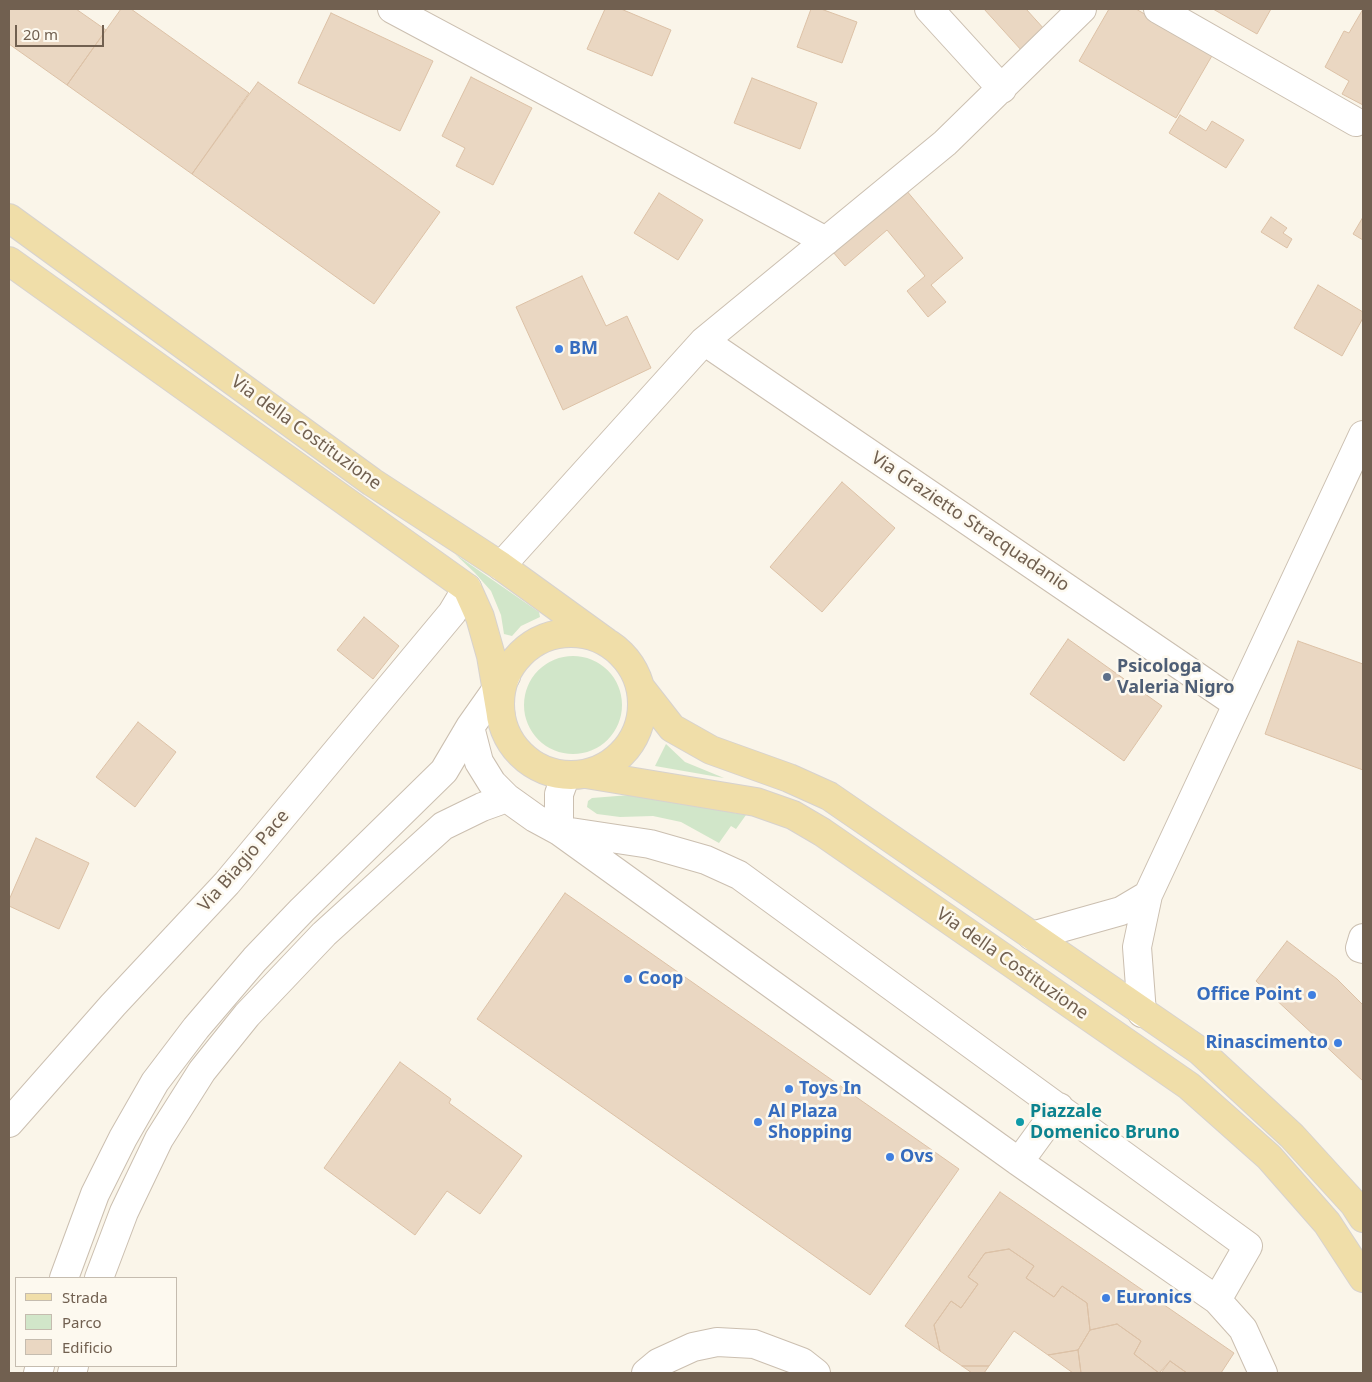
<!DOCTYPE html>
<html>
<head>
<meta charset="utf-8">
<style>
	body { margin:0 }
	#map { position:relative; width:1372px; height:1382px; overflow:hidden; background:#faf5e9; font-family:"Noto Sans",sans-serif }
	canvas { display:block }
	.frame { position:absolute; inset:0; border:10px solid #716050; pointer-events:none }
	.legend { position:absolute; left:15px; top:1277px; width:162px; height:90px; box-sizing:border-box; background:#fdf9ef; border:1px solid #c5bcaf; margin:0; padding:6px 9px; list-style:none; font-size:15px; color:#716050 }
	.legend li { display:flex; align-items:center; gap:10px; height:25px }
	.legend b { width:25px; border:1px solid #c5bcaf }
	.scale { position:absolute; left:15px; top:25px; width:89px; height:22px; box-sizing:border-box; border:2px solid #716050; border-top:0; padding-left:6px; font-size:15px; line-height:18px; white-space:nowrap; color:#716050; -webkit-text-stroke:4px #fdf9ef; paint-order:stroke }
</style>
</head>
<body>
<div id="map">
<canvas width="1372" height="1382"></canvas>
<div class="frame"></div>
<ul class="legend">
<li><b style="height:6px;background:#f0dea9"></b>Strada</li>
<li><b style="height:14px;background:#d1e6c9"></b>Parco</li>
<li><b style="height:14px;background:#ead7c2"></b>Edificio</li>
</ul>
<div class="scale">20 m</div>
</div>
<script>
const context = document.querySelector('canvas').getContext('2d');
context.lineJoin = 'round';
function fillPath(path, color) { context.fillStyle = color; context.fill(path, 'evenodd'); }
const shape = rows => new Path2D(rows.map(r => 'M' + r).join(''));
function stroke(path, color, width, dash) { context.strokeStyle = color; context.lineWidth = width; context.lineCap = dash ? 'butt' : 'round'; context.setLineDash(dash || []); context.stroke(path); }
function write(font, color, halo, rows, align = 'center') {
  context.font = font + ' "Noto Sans",sans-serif'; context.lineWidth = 5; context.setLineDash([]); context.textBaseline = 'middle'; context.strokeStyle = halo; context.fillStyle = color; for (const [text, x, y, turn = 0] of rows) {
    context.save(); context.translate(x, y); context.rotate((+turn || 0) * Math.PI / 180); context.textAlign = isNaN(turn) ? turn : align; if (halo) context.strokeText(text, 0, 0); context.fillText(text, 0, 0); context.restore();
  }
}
fillPath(shape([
	[455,554,539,612,540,617,521,626,512,636,504,634,501,615,491,591,475,573],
	'524 705a49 49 0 1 1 98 0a49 49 0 1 1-98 0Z',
	[666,744,685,762,724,778,655,766],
	[630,795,746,815,736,829,731,826,719,843,681,822,653,816,620,817,597,814,587,807,588,801,592,798]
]), '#d1e6c9');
const building = shape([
	[9,9,76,9,106,30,67,85,9,44,9,9],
	[121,9,131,9,249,93,192,174,67,85,121,9],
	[605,9,621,9,671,30,652,76,587,49,605,9],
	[811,9,821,9,857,22,842,63,797,47,811,9],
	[984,9,1026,9,1045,30,1022,51,984,9],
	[1109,9,1136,9,1213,54,1176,118,1079,61,1109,9],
	[1213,9,1271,9,1257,34,1213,9],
	[1363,9,1363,105,1342,94,1349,81,1325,67,1344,31,1349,33,1363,9],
	[331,13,433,61,400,131,298,83,331,13],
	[471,77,532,108,493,185,456,166,465,148,442,136,471,77],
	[752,78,817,103,800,149,734,123,752,78],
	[258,82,440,212,374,304,192,174,258,82],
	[1180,115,1206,131,1212,121,1244,140,1226,168,1169,133,1180,115],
	[906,190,963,258,931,285,946,302,928,317,907,291,925,276,887,230,845,266,833,252,906,190],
	[659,193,703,220,678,260,634,233,659,193],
	[1271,217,1287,228,1283,233,1292,239,1287,248,1261,232,1271,217],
	[1363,217,1363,240,1353,234,1363,217],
	[582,276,606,326,627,316,651,368,563,410,516,307,582,276],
	[1318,285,1363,312,1363,318,1342,356,1294,328,1318,285],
	[842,482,895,528,822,612,770,567,842,482],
	[364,617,399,646,373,679,337,650,364,617],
	[1068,639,1162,706,1124,761,1030,694,1068,639],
	[1298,641,1363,664,1363,770,1265,734,1298,641],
	[138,722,176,752,135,807,96,777,138,722],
	[36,838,89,863,59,929,9,906,9,900,36,838],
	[565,893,959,1169,870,1295,477,1019,565,893],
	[1287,941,1337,979,1363,1005,1363,1081,1256,981,1287,941],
	[400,1062,451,1099,449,1103,522,1156,480,1214,447,1191,415,1235,324,1168,400,1062],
	[1000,1192,1234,1353,1221,1373,1187,1373,1170,1361,1159,1373,1134,1354,1141,1341,1117,1324,1090,1330,1087,1303,1062,1286,1054,1297,1026,1278,1034,1266,1009,1249,985,1253,968,1277,978,1284,961,1308,951,1301,934,1325,940,1351,905,1326,1000,1192],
	[1009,1249,1034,1266,1026,1278,1054,1297,1062,1286,1087,1303,1090,1330,1078,1350,1048,1355,1014,1331,989,1366,962,1366,940,1351,934,1325,951,1301,961,1308,978,1284,968,1277,985,1253,1009,1249],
	[1117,1324,1141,1341,1134,1354,1159,1373,1081,1373,1078,1350,1090,1330,1117,1324],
	[1078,1350,1081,1373,1073,1373,1048,1355,1078,1350],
	[1170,1361,1187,1373,1161,1373,1170,1361],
	[962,1366,989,1366,984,1373,972,1373,962,1366]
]);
fillPath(building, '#ead7c2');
stroke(building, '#dcc1a6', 1);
const minor = shape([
	[392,9,826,241],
	[929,9,1002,89],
	[1158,9,1356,122],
	[704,341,1237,704],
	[501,566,704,341,945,143,1082,9],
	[470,727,479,762,492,783,507,798,535,818,559,831,1019,1162,1217,1300,1243,1329,1263,1373],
	[559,831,559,794,566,775],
	[564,831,650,844,706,860,739,875,1248,1246,1217,1300],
	[1032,936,1121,911,1148,895],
	[1363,938,1360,948,1363,949],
	[1142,1013,1137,947,1148,895,1363,435],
	[9,1123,113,1005,227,883,452,613,467,588],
	[1019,1162,1059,1107],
	[64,1278,95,1194,123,1138,155,1082,196,1028,255,959,302,910,444,771,470,727,506,676],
	[99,1278,124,1212,159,1139,202,1071,247,1015,324,934,443,826,482,807,507,798],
	[38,1373,40,1366],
	[72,1373,74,1366],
	[646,1373,658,1363,693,1347,717,1342,754,1344,802,1362,816,1373]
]);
const major = shape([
	[9,218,372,482,501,566,606,642],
	[9,261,467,588,480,617,491,656,501,715],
	'500 704a71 71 0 1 1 142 0a71 71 0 1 1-142 0Z',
	[640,687,672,728,711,750,789,778,829,796,1200,1051,1292,1136,1354,1204,1363,1218],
	[586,774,756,802,793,815,822,832,1189,1086,1269,1157,1327,1223,1363,1278]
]);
stroke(minor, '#cbbfb0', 30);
stroke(major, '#d7d2ce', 30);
stroke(minor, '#fff', 28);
stroke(major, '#f0dea9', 28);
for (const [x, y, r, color] of [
	[559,349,5,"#3f7fe0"],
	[1107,677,5,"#5c6f8a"],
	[628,979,5,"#3f7fe0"],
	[1312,995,5,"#3f7fe0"],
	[1338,1043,5,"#3f7fe0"],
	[789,1089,5,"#3f7fe0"],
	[758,1122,5,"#3f7fe0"],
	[1020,1122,5,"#0f9aa8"],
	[890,1157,5,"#3f7fe0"],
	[1106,1298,5,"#3f7fe0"]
]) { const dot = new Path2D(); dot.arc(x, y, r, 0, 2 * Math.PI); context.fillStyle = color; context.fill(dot); stroke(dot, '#fdf9ef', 2); }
write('bold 18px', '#366cbe', '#fdf9ef', [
	["BM",569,349],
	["Coop",638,979],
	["Office Point",1302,995,"right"],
	["Rinascimento",1328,1043,"right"],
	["Toys In",799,1089],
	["Al Plaza",768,1112],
	["Shopping",768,1133],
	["Ovs",900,1157],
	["Euronics",1116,1298]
], 'left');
write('18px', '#716050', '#fdf9ef', [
	["Via della Costituzione",306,433,36],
	["Via Grazietto Stracquadanio",970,522,34],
	["Via Biagio Pace",244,861,-49],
	["Via della Costituzione",1012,964,35]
]);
write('bold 18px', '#4e5e75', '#fdf9ef', [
	["Psicologa",1117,667],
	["Valeria Nigro",1117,688]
], 'left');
write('bold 18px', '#0d838f', '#fdf9ef', [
	["Piazzale",1030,1112],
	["Domenico Bruno",1030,1133]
], 'left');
</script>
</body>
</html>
